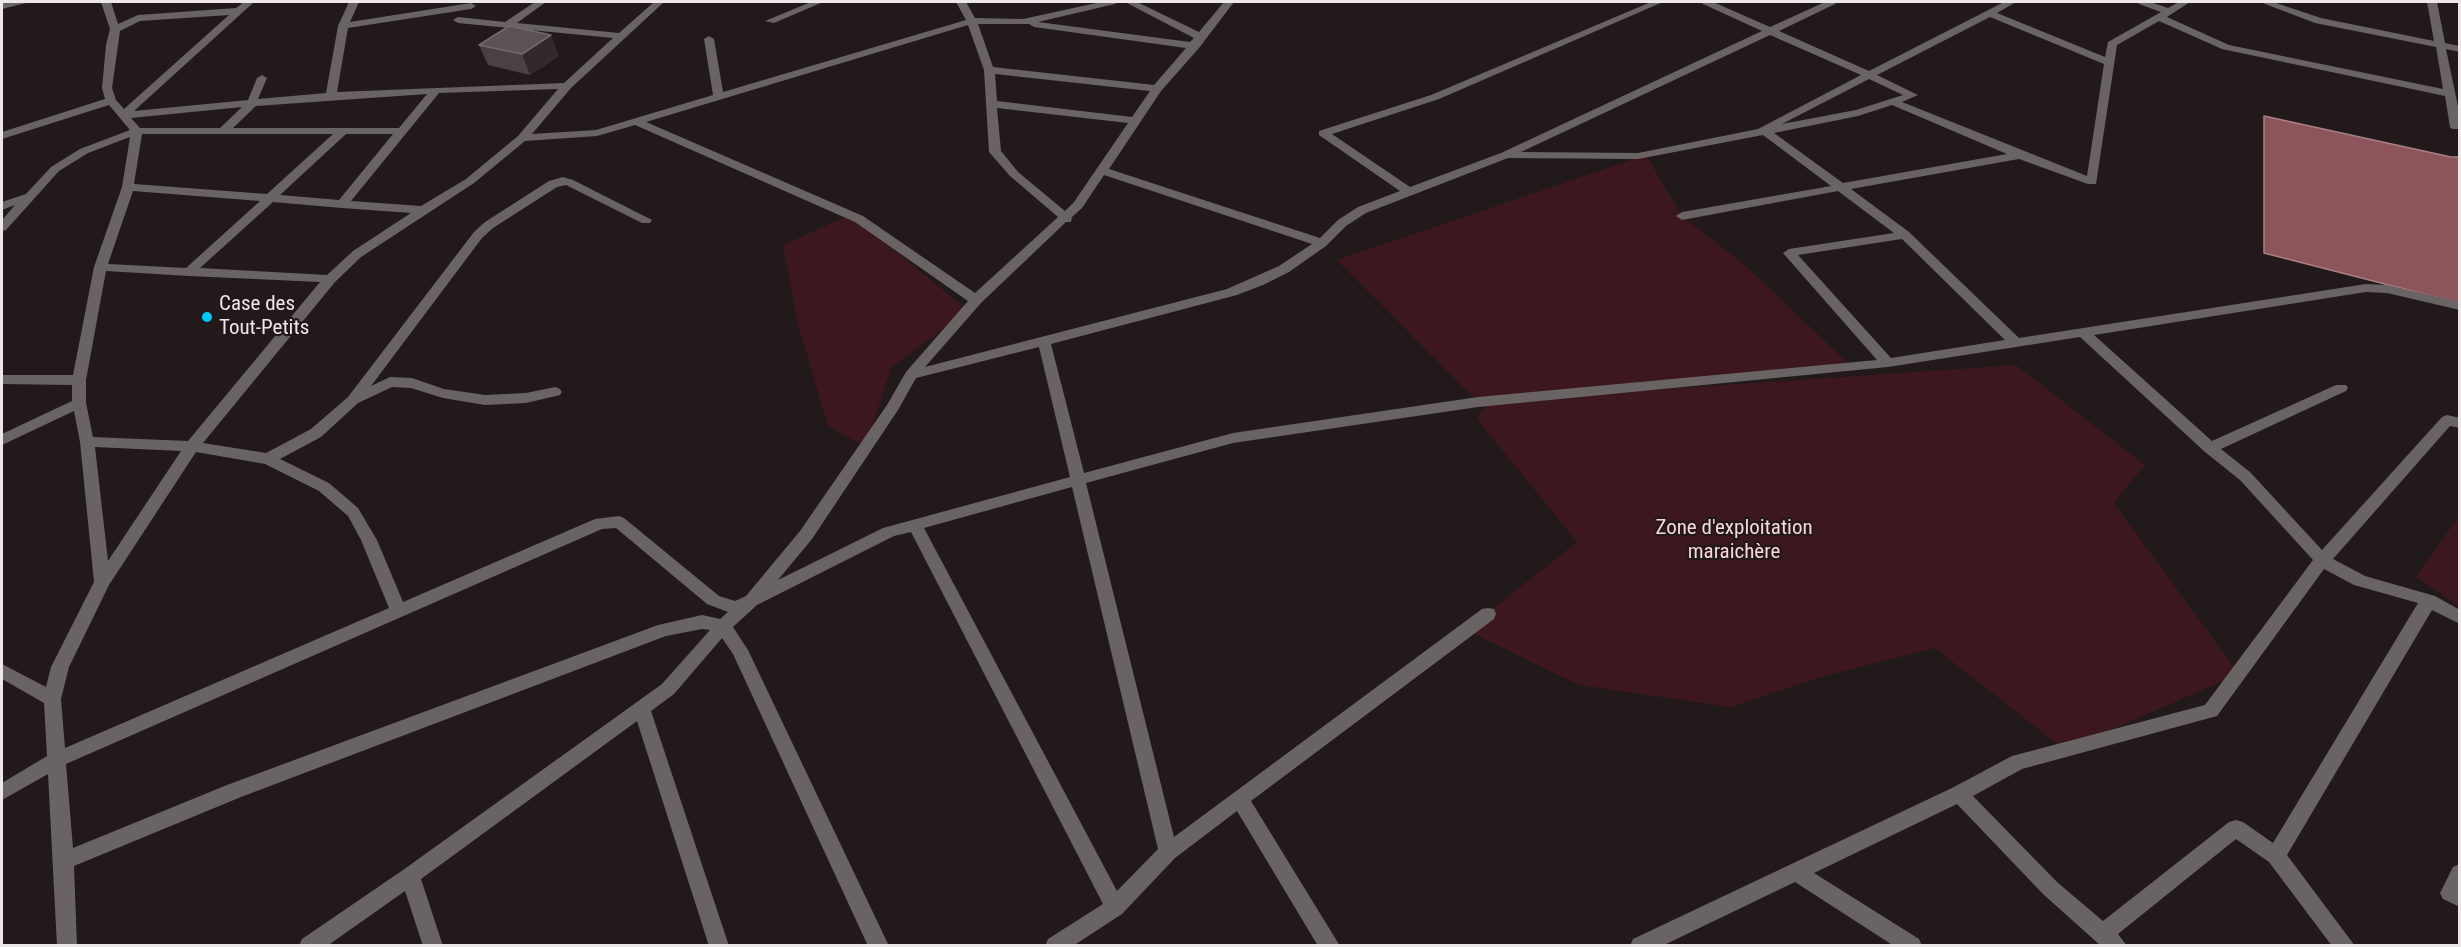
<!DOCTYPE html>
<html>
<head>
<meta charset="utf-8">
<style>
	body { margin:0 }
	#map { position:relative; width:2461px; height:947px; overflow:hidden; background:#22191a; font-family:"Roboto Condensed",sans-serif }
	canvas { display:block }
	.frame { position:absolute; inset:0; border:3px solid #eee7e8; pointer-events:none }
</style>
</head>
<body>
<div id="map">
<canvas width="2461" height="947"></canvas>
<div class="frame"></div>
</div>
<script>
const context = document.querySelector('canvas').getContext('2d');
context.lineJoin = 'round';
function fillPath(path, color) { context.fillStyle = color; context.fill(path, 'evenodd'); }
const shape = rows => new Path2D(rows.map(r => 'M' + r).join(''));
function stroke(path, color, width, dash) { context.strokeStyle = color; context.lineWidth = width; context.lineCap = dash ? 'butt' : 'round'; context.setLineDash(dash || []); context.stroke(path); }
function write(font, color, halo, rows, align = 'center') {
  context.font = font + ' "Roboto Condensed",sans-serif'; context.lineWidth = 4.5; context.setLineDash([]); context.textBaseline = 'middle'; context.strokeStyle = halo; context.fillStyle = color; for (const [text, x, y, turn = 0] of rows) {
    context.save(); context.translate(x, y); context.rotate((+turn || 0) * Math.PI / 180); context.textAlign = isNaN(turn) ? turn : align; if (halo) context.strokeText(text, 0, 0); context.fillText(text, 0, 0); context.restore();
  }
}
fillPath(shape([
	[1646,155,1682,216,1745,265,1851,366,1521,399,2016,365,2145,465,2114,503,2239,674,2065,750,1935,648,1817,678,1730,707,1579,685,1466,630,1577,542,1477,419,1488,402,1478,402,1337,260],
	[850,215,968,310,891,368,866,447,828,426,798,324,783,245],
	[2459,516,2459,606,2416,577]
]), '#3c181e');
const water = shape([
	[2264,116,2451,157,2459,157,2459,303,2264,253,2264,116]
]);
fillPath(water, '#8c545b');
stroke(water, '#a98085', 1.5);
fillPath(shape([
	[11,2,30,2,2,9,2,3,11,2],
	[101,2,111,2,118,24,138,15,236,8,244,2,254,2,134,111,248,100,257,78,262,75,267,78,258,99,326,93,338,26,349,2,359,2,350,22,471,3,476,6,471,9,348,28,337,92,564,83,613,38,458,23,453,20,458,17,505,22,535,2,546,2,517,23,619,33,654,2,664,2,571,88,532,134,596,130,713,95,704,39,709,36,714,39,723,92,966,20,956,2,966,2,975,18,1023,19,1101,2,1117,2,1115,4,1038,22,1190,42,1194,38,1125,2,1137,2,1199,32,1224,2,1234,2,1199,48,1161,91,1109,169,1320,238,1338,220,1358,207,1400,191,1319,135,1319,131,1431,95,1651,2,1663,2,1439,99,1332,134,1410,187,1501,153,1762,31,1703,4,1701,2,1713,2,1770,27,1825,2,1837,2,1835,4,1779,31,1869,71,2004,2,2016,2,1997,13,2105,57,2108,42,2161,12,2139,4,2137,2,2150,2,2168,8,2179,2,2190,2,2167,17,2229,45,2443,89,2436,47,2315,23,2260,2,2273,2,2321,18,2434,41,2427,2,2437,2,2445,43,2460,46,2460,52,2446,49,2460,116,2460,129,2452,129,2450,127,2445,96,2222,49,2159,21,2117,45,2096,184,2088,184,2019,159,1851,189,1909,232,2019,338,2366,284,2387,285,2460,302,2460,310,2387,293,2366,292,2094,335,2212,441,2336,385,2346,385,2348,388,2346,391,2221,449,2250,472,2322,550,2442,417,2447,415,2460,418,2460,428,2450,426,2333,559,2365,576,2435,596,2460,610,2460,624,2432,610,2287,855,2355,946,2332,946,2269,862,2236,839,2118,934,2127,946,2101,946,2043,894,1957,804,1814,873,1919,939,1922,946,1894,946,1795,882,1662,946,1630,946,1633,939,1952,788,2012,756,2205,705,2313,560,2240,480,2205,452,2080,337,1888,367,1478,407,1233,443,1086,483,1174,837,1482,609,1488,608,1494,609,1496,614,1494,619,1251,801,1340,946,1318,946,1237,811,1175,858,1122,914,1073,946,1045,946,1048,939,1103,904,911,532,894,536,757,605,733,627,748,650,889,946,868,946,733,654,722,638,674,694,651,711,729,946,709,946,637,721,421,879,443,946,423,946,405,891,327,946,299,946,302,939,403,870,662,684,710,630,702,629,666,636,241,797,74,866,77,946,57,946,48,774,2,800,2,783,47,756,44,703,2,679,2,664,46,687,51,667,94,582,80,442,74,411,2,445,2,434,72,401,72,385,2,384,2,375,73,375,94,267,122,187,130,137,88,153,59,171,6,230,2,231,2,220,15,205,2,210,2,202,26,194,51,167,80,149,130,130,109,105,2,139,2,132,105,99,102,88,106,45,110,29,101,2],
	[229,15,124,109,116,100,112,88,120,31,140,21,229,15],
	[1990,17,2104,64,2087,176,1902,102,1918,95,1877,75,1990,17],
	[978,24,1029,24,1034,27,1186,48,1154,85,993,67,978,24],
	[968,25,984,70,989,152,1010,176,1058,217,975,293,863,216,646,122,968,25],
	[1770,35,1861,75,1758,129,1638,153,1521,152,1770,35],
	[995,74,1150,91,1132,117,997,101,995,74],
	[1869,79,1903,95,1856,110,1782,124,1869,79],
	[558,89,518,136,466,179,421,206,351,201,439,93,558,89],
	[427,94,399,128,233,128,256,106,427,94],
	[1892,105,2007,154,1843,183,1774,133,1858,116,1892,105],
	[242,107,220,128,140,128,131,118,242,107],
	[997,108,1128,123,1074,202,1065,211,1018,172,1001,151,997,108],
	[635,125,855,222,968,301,906,372,887,405,800,531,746,596,735,601,719,596,624,518,619,516,595,519,403,602,377,540,358,508,329,483,280,459,321,437,358,403,392,387,411,388,443,398,485,405,526,403,560,395,562,392,560,389,555,387,526,393,485,395,444,389,412,378,390,377,371,386,482,238,493,228,557,187,566,185,642,223,650,223,652,220,573,180,563,177,549,181,485,222,474,232,348,397,311,429,266,453,203,443,335,282,361,257,474,183,525,141,597,136,635,125],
	[142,134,333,134,267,194,134,184,142,134],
	[346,134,393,134,339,200,280,195,346,134],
	[1763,135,1831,186,1682,212,1676,216,1682,220,1838,191,1894,233,1789,249,1783,253,1877,360,1478,397,1233,433,1084,473,1051,344,1237,295,1263,285,1289,272,1326,246,1346,226,1366,213,1508,158,1638,159,1763,135],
	[1104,175,1312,244,1279,266,1227,289,925,367,981,303,1066,222,1071,222,1072,217,1082,208,1104,175],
	[133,191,260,201,186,268,108,264,133,191],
	[273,202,342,208,411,213,353,251,327,275,200,268,273,202],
	[1902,239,2005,340,1891,358,1798,255,1902,239],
	[106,271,189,276,320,282,188,441,93,437,86,403,86,380,106,271],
	[1039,347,1070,477,883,528,778,580,812,539,898,410,916,378,1039,347],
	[95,447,181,451,108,561,95,447],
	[196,452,265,464,319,491,348,516,361,540,389,608,65,748,61,699,69,667,109,585,196,452],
	[1072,487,1158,849,1117,891,924,528,1072,487],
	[616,528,707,604,728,612,720,619,702,615,658,625,227,785,73,848,66,764,602,529,616,528],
	[2324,569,2354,585,2418,603,2273,843,2243,822,2236,820,2229,822,2103,921,2057,882,1973,796,2022,769,2217,716,2324,569],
	[811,2,823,2,774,23,765,21,811,2],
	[2460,864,2460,907,2443,899,2440,893,2453,867,2460,864]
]), '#696364');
fillPath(shape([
	[479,45,559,56,530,75,488,65]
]), '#4a4142');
fillPath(shape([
	[551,35,559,56,530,75,522,54]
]), '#33292a');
const building = shape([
	[509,26,551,35,522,54,479,45,509,26]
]);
fillPath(building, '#5c5253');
stroke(building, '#736a6b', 1.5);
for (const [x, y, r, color] of [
	[207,317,6,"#00cbf8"]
]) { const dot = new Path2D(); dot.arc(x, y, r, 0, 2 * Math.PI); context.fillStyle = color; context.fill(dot); stroke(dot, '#22191a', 2); }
write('21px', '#eee7e8', '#22191a', [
	["Case des",219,305],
	["Tout-Petits",219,329]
], 'left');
write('21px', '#fbd5d9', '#22191a', [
	["Zone d'exploitation",1734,529],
	["maraichère",1734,553]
]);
</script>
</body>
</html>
